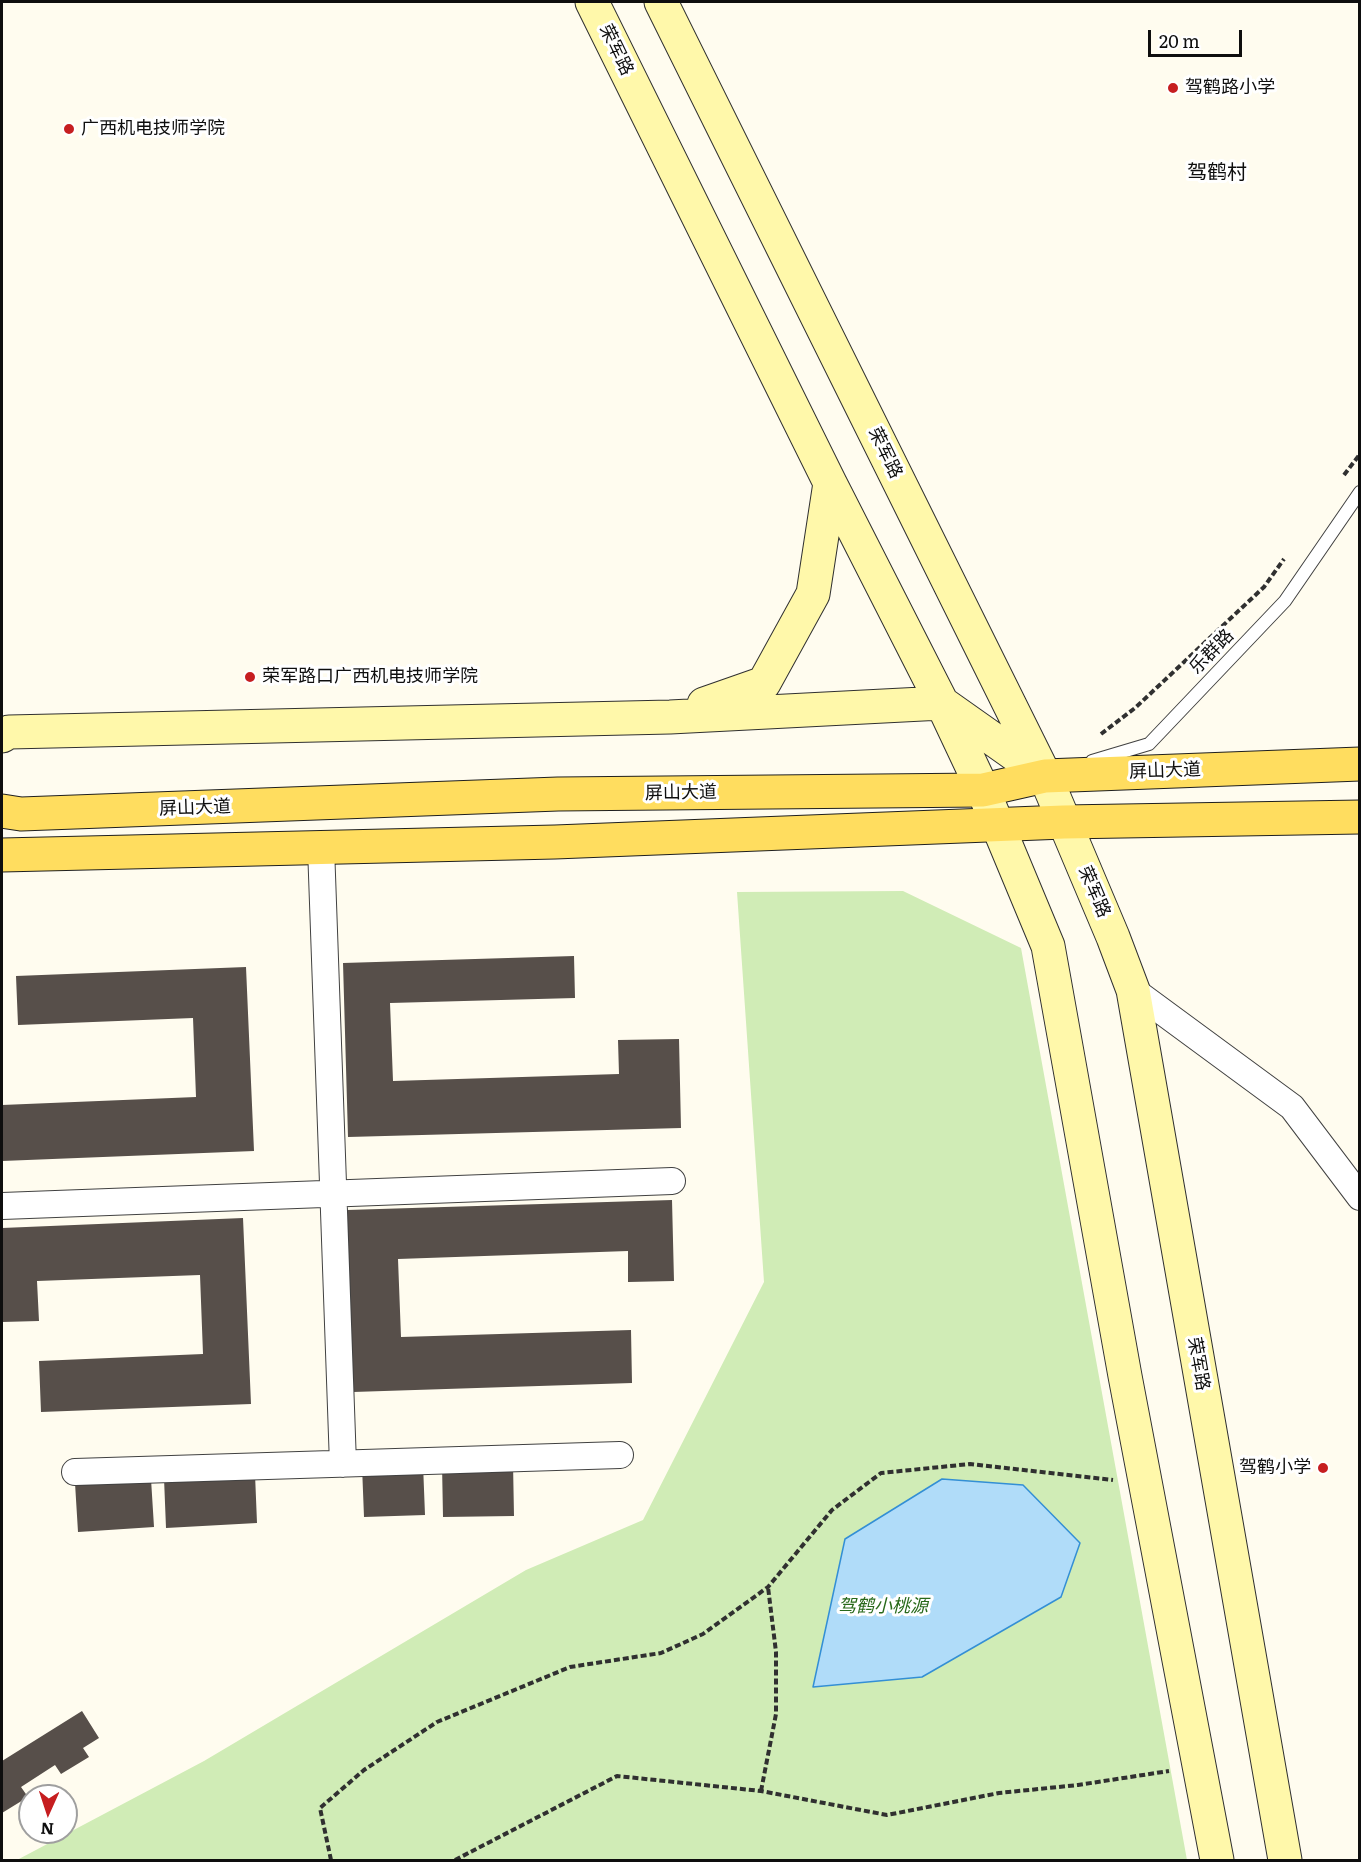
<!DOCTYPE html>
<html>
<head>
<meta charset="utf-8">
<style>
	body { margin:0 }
	#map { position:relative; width:1361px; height:1862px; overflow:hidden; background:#fffcef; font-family:Literata,serif }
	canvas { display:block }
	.frame { position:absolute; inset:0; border:3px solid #0e0e0e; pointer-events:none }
	.north { position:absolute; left:18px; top:1784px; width:60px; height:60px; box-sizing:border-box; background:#fff; border:2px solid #9f9f9f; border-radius:50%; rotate:183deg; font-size:16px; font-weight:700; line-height:24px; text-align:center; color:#0e0e0e }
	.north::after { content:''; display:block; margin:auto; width:21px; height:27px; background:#c61e20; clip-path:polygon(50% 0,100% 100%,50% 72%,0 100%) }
	.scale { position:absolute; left:1148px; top:30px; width:94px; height:27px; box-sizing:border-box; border:3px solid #0e0e0e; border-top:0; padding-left:8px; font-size:18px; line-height:21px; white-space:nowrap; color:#0e0e0e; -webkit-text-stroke:4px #fff; paint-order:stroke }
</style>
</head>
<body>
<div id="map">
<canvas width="1361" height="1862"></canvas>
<div class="frame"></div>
<div class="north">N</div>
<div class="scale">20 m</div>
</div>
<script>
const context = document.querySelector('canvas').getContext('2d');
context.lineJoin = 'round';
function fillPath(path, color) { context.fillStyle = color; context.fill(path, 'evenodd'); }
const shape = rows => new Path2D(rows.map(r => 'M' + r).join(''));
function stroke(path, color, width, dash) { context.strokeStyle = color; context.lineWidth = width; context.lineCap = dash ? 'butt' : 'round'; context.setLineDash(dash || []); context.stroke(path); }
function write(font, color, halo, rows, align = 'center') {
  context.font = font + ' Literata,"Noto Sans SC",serif'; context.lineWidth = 6; context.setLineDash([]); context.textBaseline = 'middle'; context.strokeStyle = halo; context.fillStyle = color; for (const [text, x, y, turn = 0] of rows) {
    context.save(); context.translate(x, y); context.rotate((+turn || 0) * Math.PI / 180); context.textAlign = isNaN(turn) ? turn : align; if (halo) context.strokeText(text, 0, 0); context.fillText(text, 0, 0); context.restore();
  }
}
fillPath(shape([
	[903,891,1021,948,1187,1860,17,1860,204,1761,526,1570,643,1520,764,1282,737,892]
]), '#d0ecb6');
const water = shape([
	[942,1479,1023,1485,1080,1543,1061,1597,922,1677,813,1687,845,1539,942,1479]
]);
fillPath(water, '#b0dcf9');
stroke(water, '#338fd5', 1.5);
fillPath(shape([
	[574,956,575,998,390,1003,393,1081,619,1074,618,1040,679,1039,681,1128,348,1137,343,963],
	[246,967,254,1151,2,1161,2,1105,196,1097,193,1018,18,1025,16,976],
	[672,1200,674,1281,628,1282,628,1251,398,1259,401,1337,631,1330,632,1383,353,1392,347,1210],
	[243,1218,251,1404,41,1412,39,1361,203,1354,200,1275,37,1281,39,1321,2,1322,2,1228],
	[513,1463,514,1516,443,1517,442,1464],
	[423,1464,425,1515,364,1517,362,1466],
	[255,1474,257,1523,166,1528,164,1478],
	[151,1479,154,1527,78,1532,75,1483],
	[82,1711,99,1738,83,1748,89,1757,61,1774,55,1765,21,1787,28,1797,2,1813,2,1761]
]), '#574f4a');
const service = shape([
	[1092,761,1149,744,1285,601,1360,492]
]);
const minor = shape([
	[321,847,343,1464],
	[1133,990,1292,1107,1360,1197],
	[2,1206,672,1181],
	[75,1472,620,1455]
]);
const secondary = shape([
	[592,2,830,483,942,703,983,790,1048,946,1125,1376,1217,1860],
	[661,2,1045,776,1113,937,1133,990,1285,1860],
	[704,704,764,683,813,594,830,483],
	[2,736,9,732,670,717,942,703,1041,773]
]);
const primary = shape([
	[2,811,21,814,558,794,983,790,1045,776,1360,764],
	[2,855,555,842,1064,822,1360,817]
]);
stroke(service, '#414141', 14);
stroke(minor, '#414141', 28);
stroke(secondary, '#303030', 35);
stroke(primary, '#1f1f1f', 35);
stroke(shape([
	[1344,475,1360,454],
	[1101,734,1135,708,1264,587,1284,559],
	[761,1791,776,1714,776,1652,768,1587],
	[331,1860,320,1808,364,1770,437,1722,570,1667,661,1653,703,1634,768,1587,832,1510,881,1473,970,1464,1113,1480],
	[455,1860,617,1776,761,1791,887,1815,999,1793,1078,1785,1169,1771]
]), '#303030', 4, [6, 3]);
stroke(service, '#fff', 12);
stroke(minor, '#fff', 26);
stroke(secondary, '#fff8aa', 33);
stroke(primary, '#ffdd5f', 33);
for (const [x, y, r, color] of [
	[1173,88,6,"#c61e20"],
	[69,129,6,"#c61e20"],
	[250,677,6,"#c61e20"],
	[1323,1468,6,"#c61e20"]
]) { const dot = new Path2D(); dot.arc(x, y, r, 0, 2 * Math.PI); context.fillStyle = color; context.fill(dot); stroke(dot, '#fff', 2); }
write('18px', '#0e0e0e', '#fff', [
	["荣军路",616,50,64],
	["荣军路",885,453,64],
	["乐群路",1212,652,-46],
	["屏山大道",1165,771,-2],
	["屏山大道",681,793,-1],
	["屏山大道",195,808,-2],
	["荣军路",1094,892,67],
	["荣军路",1198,1364,80]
]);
write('18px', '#0e0e0e', '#fff', [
	["驾鹤路小学",1185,88],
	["广西机电技师学院",81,129],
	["荣军路口广西机电技师学院",262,677],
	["驾鹤小学",1311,1468,"right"]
], 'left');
write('italic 18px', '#28691a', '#fff', [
	["驾鹤小桃源",883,1607]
]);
write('20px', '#0e0e0e', '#fff', [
	["驾鹤村",1217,173]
]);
</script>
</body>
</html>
